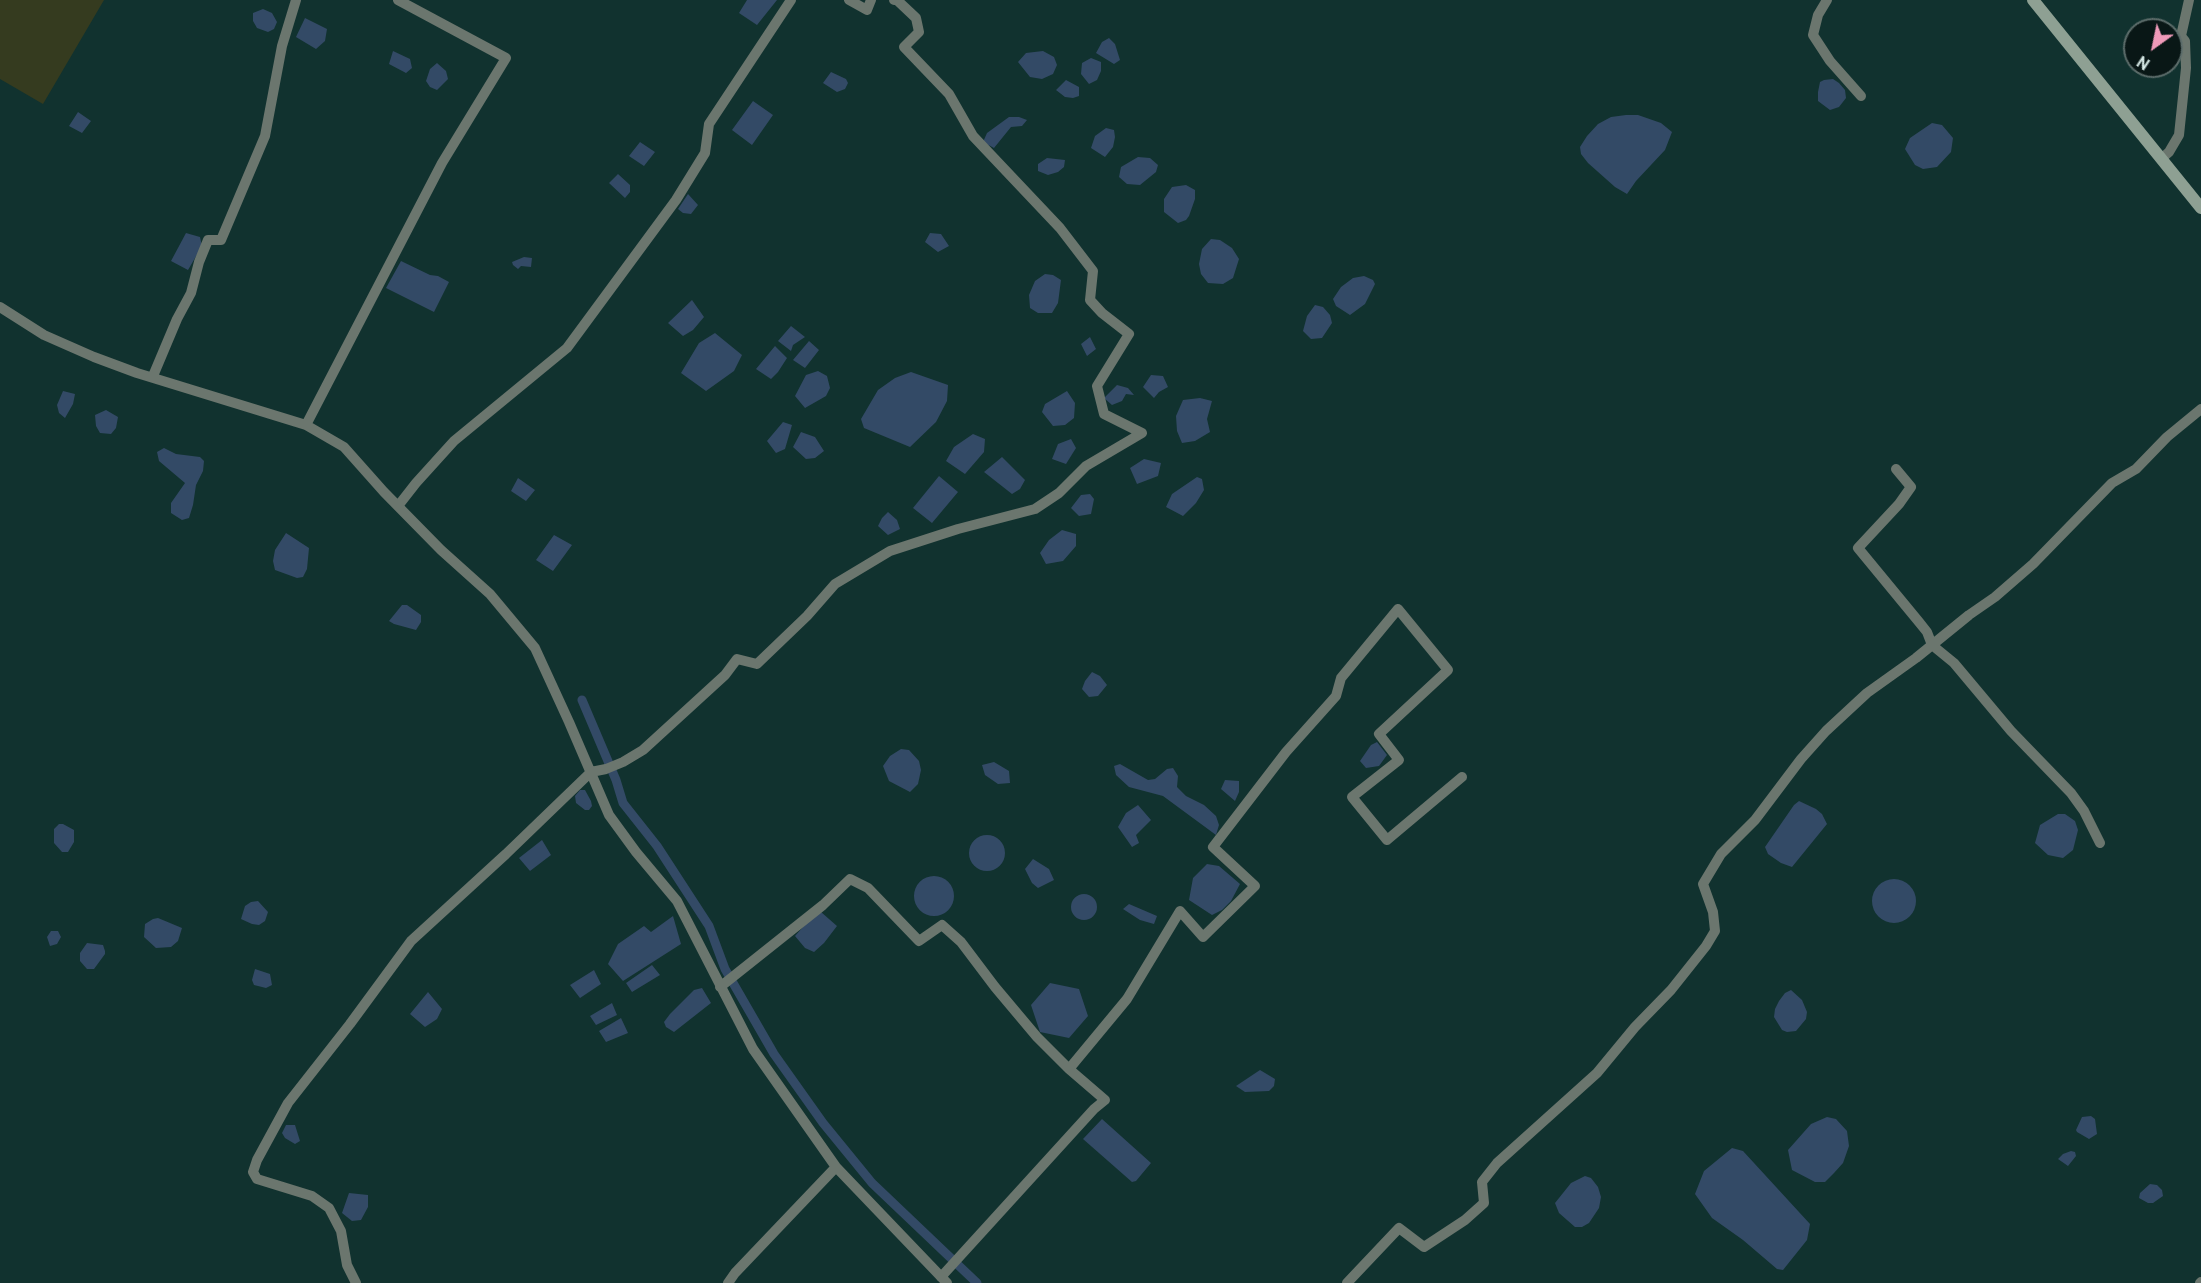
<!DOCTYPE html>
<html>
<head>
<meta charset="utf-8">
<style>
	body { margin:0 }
	#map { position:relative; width:2201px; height:1283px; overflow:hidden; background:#11322f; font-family:Overpass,sans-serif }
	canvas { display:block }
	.north { position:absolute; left:2123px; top:18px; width:60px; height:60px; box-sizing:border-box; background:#091716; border:2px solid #5c6c6a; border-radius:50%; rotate:213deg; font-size:16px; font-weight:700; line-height:24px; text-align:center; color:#d8ebe8 }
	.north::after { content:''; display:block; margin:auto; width:21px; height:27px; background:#ef9ab9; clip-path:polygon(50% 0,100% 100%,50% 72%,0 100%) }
</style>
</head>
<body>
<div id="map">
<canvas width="2201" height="1283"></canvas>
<div class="north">N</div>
</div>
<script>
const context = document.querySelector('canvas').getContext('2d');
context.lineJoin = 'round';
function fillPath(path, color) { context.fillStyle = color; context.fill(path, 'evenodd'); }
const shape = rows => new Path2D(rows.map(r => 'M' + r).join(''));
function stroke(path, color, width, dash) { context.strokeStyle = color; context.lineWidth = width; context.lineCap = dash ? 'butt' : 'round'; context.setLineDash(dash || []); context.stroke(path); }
fillPath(shape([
	[0,0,104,0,43,104,0,79]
]), '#353b1f');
fillPath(shape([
	[747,0,777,0,757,25,739,13],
	[263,9,272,13,277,22,274,29,268,32,257,28,253,21,253,13],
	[305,18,327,29,325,41,316,49,296,37],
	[1109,38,1115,44,1120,60,1114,64,1096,53,1102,42],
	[393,51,410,59,412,68,406,73,389,64],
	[1043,51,1054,57,1057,65,1053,74,1042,79,1030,77,1018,62,1026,53],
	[1091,58,1101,62,1101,71,1097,80,1089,84,1081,74,1082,63],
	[437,63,446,71,448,79,437,90,430,87,426,81,430,69],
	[831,72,846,79,848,83,845,89,837,92,823,83],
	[1833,79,1839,83,1845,90,1846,98,1839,107,1830,110,1818,101,1818,92,1820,82,1824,80],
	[1066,80,1079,87,1079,96,1073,98,1065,97,1056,90],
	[753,101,773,115,752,145,732,130],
	[78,112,91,121,82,133,69,126],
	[1626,115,1638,115,1661,123,1672,132,1665,150,1636,181,1627,194,1615,187,1588,163,1581,154,1580,147,1587,136,1598,124,1611,117],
	[1009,117,1019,117,1027,120,1022,126,1011,127,994,148,983,142,987,133],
	[1932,123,1942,125,1953,138,1951,152,1937,167,1923,169,1915,165,1905,149,1910,138],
	[1106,128,1114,130,1115,137,1113,147,1105,157,1091,148,1095,136],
	[640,142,655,152,644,166,629,156],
	[1138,157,1150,158,1158,165,1156,172,1140,185,1127,184,1119,177,1121,167],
	[1047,158,1065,160,1064,167,1058,172,1048,175,1038,171,1038,164],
	[618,174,630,185,630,192,625,198,609,183],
	[1186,185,1195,190,1195,199,1189,216,1186,220,1178,223,1164,212,1164,199,1172,187],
	[688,194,698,205,691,214,683,213,678,209],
	[186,233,200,237,202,246,188,270,171,261],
	[930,233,941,234,949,246,938,252,925,242],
	[1211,239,1220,240,1232,248,1239,259,1233,278,1223,284,1208,283,1201,274,1199,264,1202,249],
	[524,257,532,258,531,267,521,266,518,269,513,265,512,262],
	[401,261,430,275,438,276,449,282,434,312,386,288],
	[1045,274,1053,275,1061,280,1058,303,1052,313,1038,313,1030,308,1029,295,1035,281],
	[1364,276,1373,280,1375,284,1365,304,1350,315,1336,306,1333,299,1341,287,1353,278],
	[692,300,704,317,693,330,683,336,668,323],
	[1315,305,1323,307,1330,315,1332,323,1322,338,1311,339,1303,331,1307,316],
	[791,326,805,337,793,345,791,351,778,341],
	[715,333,742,355,734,371,706,391,681,373,699,343],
	[1090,337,1096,349,1087,356,1081,344],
	[809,341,819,350,805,368,793,360],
	[775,346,787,358,778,372,771,379,756,369],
	[818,371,827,376,830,388,826,396,805,408,795,396,806,375],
	[911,372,948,385,947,401,936,422,910,447,864,428,861,419,878,390,895,378],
	[1151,375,1163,376,1168,387,1159,392,1154,398,1143,387],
	[1117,385,1128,388,1134,395,1126,394,1122,401,1112,405,1104,398],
	[63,391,75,394,73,404,65,418,59,413,57,405],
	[1067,391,1075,403,1074,418,1065,425,1053,426,1042,412,1045,404],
	[1200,398,1212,401,1207,419,1210,432,1195,441,1182,443,1177,431,1176,416,1183,400],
	[106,410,118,417,116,428,111,434,100,433,96,426,95,415],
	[783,422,792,425,785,449,776,453,767,441],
	[801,432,815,437,824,451,815,458,806,459,793,447],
	[973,434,985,439,984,452,965,474,946,461,954,447],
	[1071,439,1076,448,1066,464,1052,459,1058,444],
	[164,448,176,454,200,457,204,461,203,471,196,485,193,505,189,518,182,520,171,513,171,503,185,483,159,461,157,452],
	[1002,457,1025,480,1020,489,1012,494,984,472],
	[1144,459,1161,463,1158,476,1137,484,1130,468],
	[939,476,958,492,932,523,913,508],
	[1197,477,1202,479,1204,490,1196,503,1183,516,1166,507,1172,494],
	[518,478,535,490,526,501,511,491],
	[1090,494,1094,499,1091,514,1079,516,1071,508,1081,495],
	[888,512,897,520,900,529,888,535,878,526,882,518],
	[1062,530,1076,534,1076,546,1063,561,1046,564,1040,553,1049,540],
	[286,533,309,548,307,569,303,577,297,578,275,570,273,561,275,550],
	[554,535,572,545,553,571,536,560],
	[402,605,407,605,421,615,421,622,416,630,394,624,389,621],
	[1092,672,1100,676,1107,685,1098,696,1089,697,1082,689,1085,681],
	[1377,742,1387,755,1379,766,1366,768,1360,761,1371,745],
	[901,749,909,750,919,761,921,770,918,784,910,792,889,781,883,766,890,756],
	[994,762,1009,771,1010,783,998,784,985,775,982,765],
	[1120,764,1148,780,1155,779,1167,769,1173,768,1178,776,1177,787,1186,796,1204,805,1216,816,1219,825,1216,835,1163,796,1129,787,1116,775,1114,766],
	[1225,780,1239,781,1239,792,1235,801,1221,789],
	[580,790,585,790,591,801,592,806,589,810,585,810,576,803,575,796],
	[1799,801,1816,809,1822,814,1827,824,1792,867,1781,863,1768,854,1765,847,1794,805],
	[1138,805,1151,820,1136,835,1139,843,1132,847,1118,827,1126,813],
	[2058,814,2065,814,2075,821,2078,830,2073,850,2063,858,2048,855,2035,843,2040,825],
	[59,824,63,824,74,830,74,842,68,852,62,852,54,843,54,829],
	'969 853a18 18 0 1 1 36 0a18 18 0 1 1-36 0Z',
	[542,840,551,855,530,871,519,858],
	[1033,859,1049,869,1054,880,1038,888,1032,883,1025,869],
	[1207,864,1219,866,1240,884,1231,901,1222,910,1212,915,1189,900,1193,878],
	'914 896a20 20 0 1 1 40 0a20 20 0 1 1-40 0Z',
	'1872 901a22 22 0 1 1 44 0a22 22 0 1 1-44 0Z',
	'1071 907a13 13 0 1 1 26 0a13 13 0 1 1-26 0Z',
	[258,901,268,912,265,921,259,925,252,924,241,919,245,906,251,902],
	[1129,904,1157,916,1154,924,1140,920,1123,909],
	[821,912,837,926,824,943,814,952,805,948,795,936,810,919],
	[673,916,681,944,623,981,608,964,618,944,644,926,651,932],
	[158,918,182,928,178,941,171,947,156,948,144,937,145,924,153,919],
	[51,931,58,931,61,937,57,944,50,946,47,937],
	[87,943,103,945,105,951,105,954,94,969,87,969,80,961,80,953],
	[652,965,660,975,632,992,626,983],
	[255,969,270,974,272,985,266,988,254,985,252,980],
	[594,970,601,984,580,998,570,985],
	[1050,983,1079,989,1088,1016,1069,1038,1040,1032,1031,1005],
	[702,988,711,1003,674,1032,666,1027,664,1022,670,1014,694,990],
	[1791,990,1802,1000,1807,1012,1806,1019,1796,1031,1787,1032,1782,1030,1774,1017,1775,1009,1779,1001,1785,993],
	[428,992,442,1009,437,1019,425,1027,410,1014],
	[612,1003,617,1015,596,1025,590,1016],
	[621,1018,628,1033,606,1042,599,1031],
	[1260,1070,1275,1079,1274,1086,1269,1091,1245,1092,1236,1086],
	[2091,1116,2095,1119,2097,1134,2089,1139,2077,1132,2076,1130,2082,1117],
	[1827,1117,1836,1119,1847,1131,1849,1146,1843,1163,1834,1173,1825,1182,1815,1182,1792,1170,1788,1150,1811,1124],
	[1102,1119,1151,1163,1136,1181,1132,1182,1083,1139],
	[286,1125,295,1125,300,1141,295,1144,285,1138,282,1133],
	[1732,1148,1743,1151,1810,1224,1807,1240,1783,1270,1777,1269,1743,1240,1712,1218,1695,1194,1704,1171],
	[2071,1151,2075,1152,2076,1156,2068,1166,2058,1159,2063,1154],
	[1585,1176,1591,1178,1598,1187,1601,1197,1599,1208,1589,1223,1582,1227,1575,1227,1559,1213,1555,1203,1571,1183],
	[2150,1184,2157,1185,2162,1190,2163,1196,2153,1203,2148,1203,2139,1198,2140,1193],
	[349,1193,368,1195,368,1207,361,1220,352,1221,342,1213]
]), '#334a66');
stroke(shape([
	[582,700,616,780,623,803,657,846,709,926,725,969,774,1054,823,1123,872,1183,977,1283]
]), '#334a66', 9);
stroke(shape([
	[849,0,867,10,871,0],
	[1827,0,1818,15,1813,35,1830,61,1861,96],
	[2161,159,2169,152,2179,135,2186,68,2185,41,2181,36,2189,0],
	[0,307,44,335,94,357,137,373,306,425,344,447,384,492,441,550,490,594,535,648,569,722,609,815,636,852,677,901,753,1049,836,1167,947,1283],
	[153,376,177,319,191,293,199,262,208,240,221,240,265,136,282,46,296,0],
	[306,425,442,163,506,58,398,0],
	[1896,469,1911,487,1899,504,1858,548,1919,622,1927,632,1932,645,1954,663,2011,731,2071,793,2084,811,2100,843],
	[398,506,416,483,454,441,567,348,676,200,705,153,709,124,791,0],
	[720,987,823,905,850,879,868,888,919,941,942,925,961,942,995,987,1037,1037,1069,1069,1105,1100,1094,1109,941,1277],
	[1069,1069,1127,999,1180,911,1203,937,1255,886,1213,847,1286,752,1336,696,1341,678,1398,609,1448,670,1379,734,1399,760,1352,797,1387,840,1462,777],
	[356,1283,347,1265,341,1231,329,1208,312,1196,257,1179,253,1172,257,1160,288,1103,350,1024,411,941,506,854,591,772,606,769,623,762,643,750,725,675,737,659,757,664,807,616,835,584,890,551,958,529,1035,509,1059,493,1086,466,1142,433,1104,414,1097,386,1129,334,1102,313,1090,300,1093,271,1060,228,973,136,949,94,904,47,919,32,916,18,897,0,894,0],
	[728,1283,735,1273,836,1167],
	[1347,1283,1399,1228,1424,1247,1465,1220,1484,1203,1482,1182,1497,1163,1597,1073,1635,1027,1671,990,1706,946,1715,931,1713,912,1703,884,1721,854,1755,820,1801,759,1826,731,1867,693,1916,658,1969,615,1995,597,2033,564,2112,483,2136,469,2167,437,2201,409],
	[2200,1283,2201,1282]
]), '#6b766e', 10);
stroke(shape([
	[2033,0,2201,208]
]), '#8ea093', 12);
</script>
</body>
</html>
